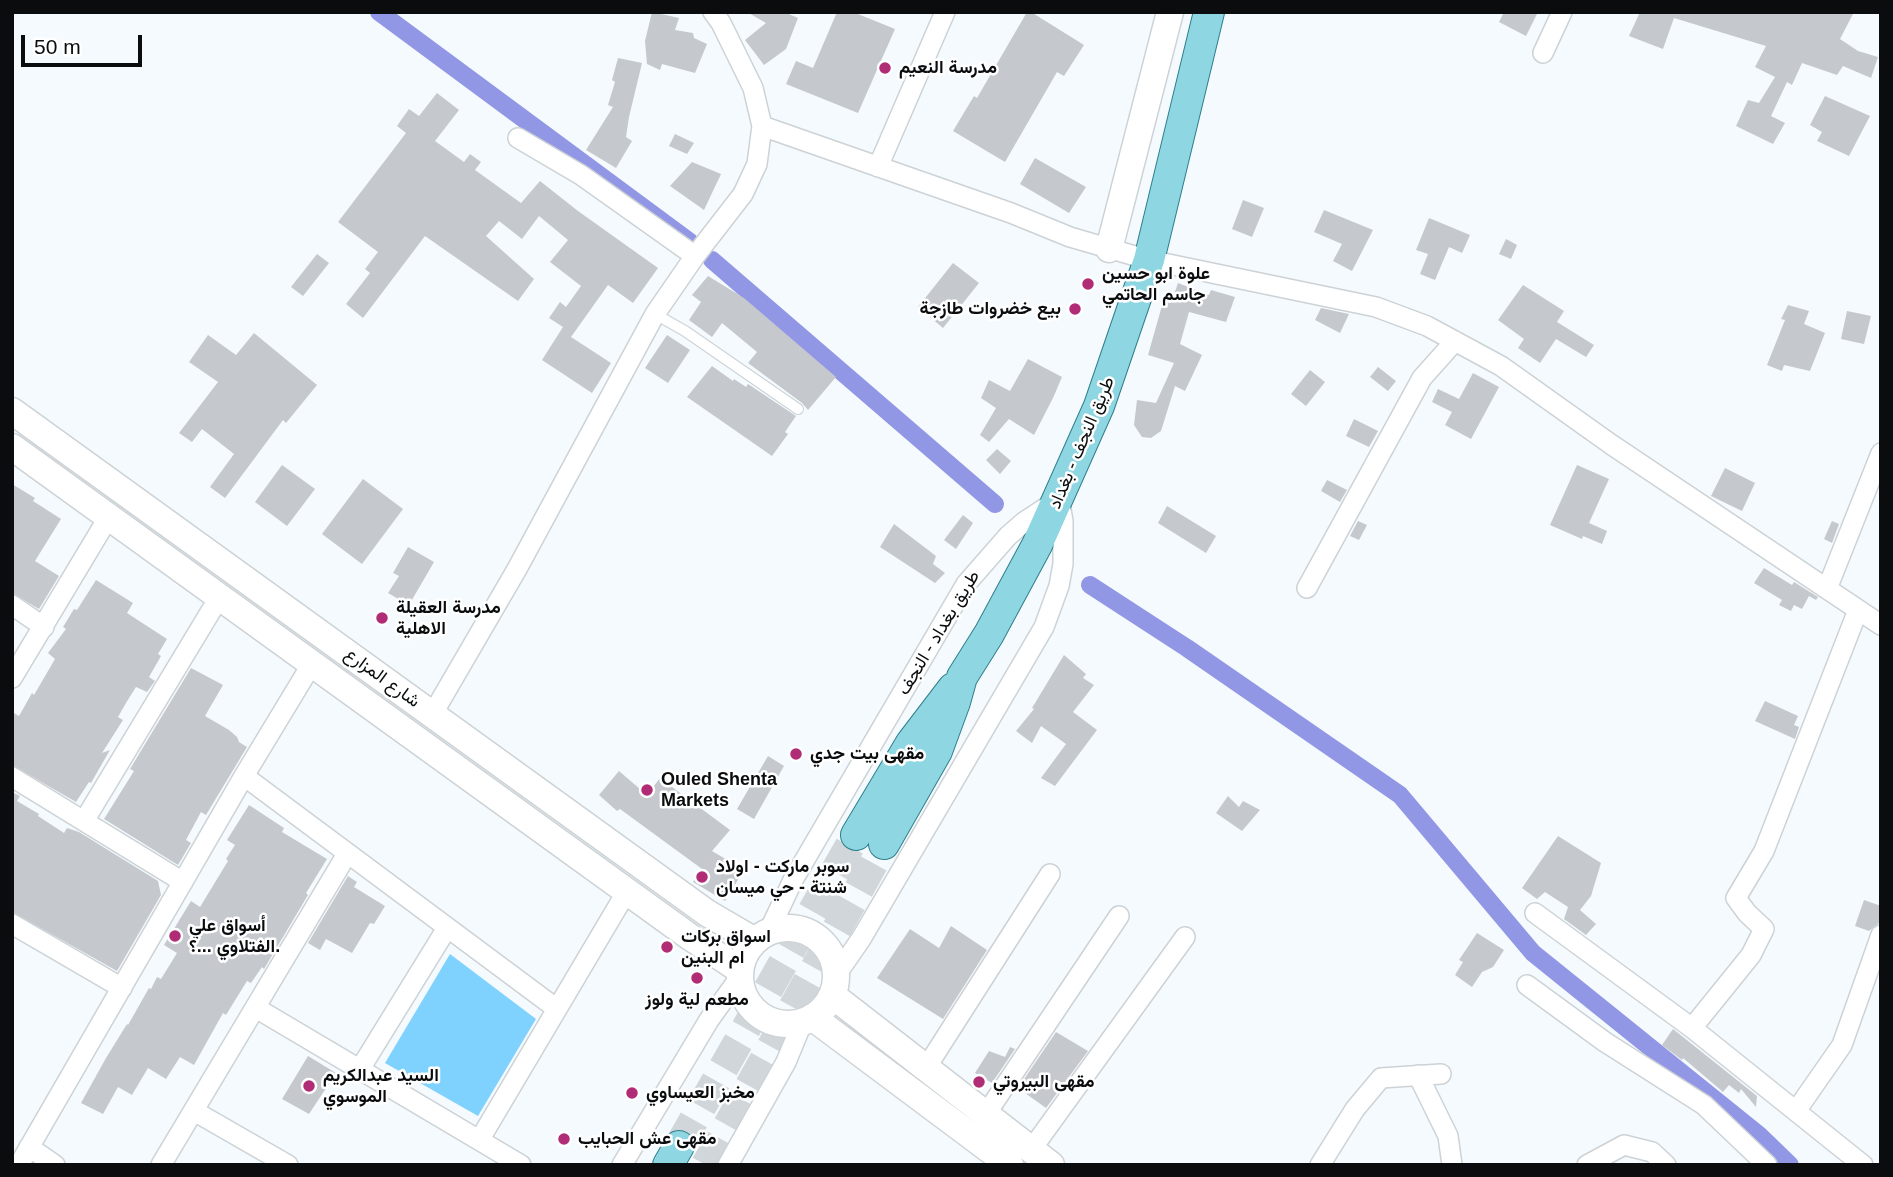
<!DOCTYPE html>
<html>
<head>
<meta charset="utf-8">
<style>
	body { margin:0 }
	#map { position:relative; width:1893px; height:1177px; overflow:hidden; background:#f4fafe; font-family:Helvetica,sans-serif }
	canvas { display:block }
	.frame { position:absolute; inset:0; border:14px solid #0a0c0d; pointer-events:none }
	.scale { position:absolute; left:21px; top:35px; width:121px; height:32px; box-sizing:border-box; border:4px solid #0a0c0d; border-top:0; padding-left:9px; font-size:21px; line-height:24px; white-space:nowrap; color:#0a0c0d; -webkit-text-stroke:5px #fff; paint-order:stroke }
</style>
</head>
<body>
<div id="map">
<canvas width="1893" height="1177"></canvas>
<div class="frame"></div>
<div class="scale">50 m</div>
</div>
<script>
const context = document.querySelector('canvas').getContext('2d');
context.lineJoin = 'round';
function fillPath(path, color) { context.fillStyle = color; context.fill(path, 'evenodd'); }
const shape = rows => new Path2D(rows.map(r => 'M' + r).join(''));
function stroke(path, color, width, dash) { context.strokeStyle = color; context.lineWidth = width; context.lineCap = dash ? 'butt' : 'round'; context.setLineDash(dash || []); context.stroke(path); }
function write(font, color, halo, rows, align = 'center') {
  context.font = font + ' Helvetica,Vazirmatn,sans-serif'; context.lineWidth = 5; context.setLineDash([]); context.textBaseline = 'middle'; context.strokeStyle = halo; context.fillStyle = color; for (const [text, x, y, turn = 0] of rows) {
    context.save(); context.translate(x, y); context.rotate((+turn || 0) * Math.PI / 180); context.textAlign = isNaN(turn) ? turn : align; if (halo) context.strokeText(text, 0, 0); context.fillText(text, 0, 0); context.restore();
  }
}
fillPath(shape([
	[450,954,536,1019,478,1116,385,1063]
]), '#80d2fe');
stroke(shape([
	[379,12,690,242],
	[712,260,995,504],
	[1090,585,1187,648,1400,795,1533,953,1759,1135,1790,1165]
]), '#9297e5', 18);
fillPath(shape([
	[652,12,679,18,675,30,693,33,694,38,707,44,695,73,662,64,660,70,647,64,645,41],
	[747,12,784,12,798,18,786,49,764,65,745,40,766,23],
	[837,12,853,12,895,29,858,113,786,84,796,61,813,68],
	[1027,12,1031,12,1084,45,1064,76,1057,72,1005,162,953,131,974,96,977,98],
	[1504,12,1538,12,1526,36,1499,22],
	[1640,12,1854,12,1840,39,1858,51,1878,57,1871,78,1843,66,1837,75,1802,63,1792,85,1787,82,1771,116,1785,123,1773,144,1736,126,1748,100,1759,103,1775,77,1755,67,1766,46,1674,18,1663,49,1629,36],
	[618,58,642,63,629,117,626,137,632,141,616,168,586,150,613,107,608,105,615,82,612,80],
	[437,93,459,110,435,141,464,162,470,154,481,162,475,170,521,203,540,181,578,211,658,268,633,303,608,285,571,337,611,363,592,393,542,360,563,327,549,318,560,302,566,307,581,286,550,262,568,240,539,216,522,239,499,221,486,236,534,279,518,301,425,236,363,318,346,304,370,273,365,269,378,252,338,222,406,133,397,126,409,109,419,116],
	[1825,96,1870,116,1849,156,1817,141,1822,132,1810,125],
	[675,134,694,143,687,154,669,146],
	[1035,158,1086,187,1069,213,1020,184],
	[692,162,721,174,704,210,670,186],
	[1243,200,1264,208,1252,237,1232,229],
	[1324,210,1373,230,1352,271,1333,261,1342,244,1314,232],
	[1429,218,1470,235,1462,253,1449,247,1435,280,1420,274,1428,254,1416,250],
	[1506,239,1517,245,1511,259,1499,254],
	[317,254,329,263,303,296,291,287],
	[953,263,979,283,943,328,918,307],
	[708,276,744,298,836,377,808,410,802,403,748,363,757,352,722,323,712,337,689,320,701,302,692,295],
	[1178,283,1209,295,1211,290,1235,297,1226,322,1189,312,1180,344,1202,355,1185,391,1175,386,1161,431,1151,438,1142,437,1134,425,1137,400,1156,403,1174,363,1148,355,1163,302,1171,303],
	[1523,285,1564,311,1557,322,1594,345,1586,357,1556,339,1540,363,1518,348,1524,339,1498,320],
	[1788,305,1809,311,1804,324,1825,333,1810,371,1784,365,1782,371,1767,365,1785,320,1781,319],
	[1321,308,1349,314,1340,333,1315,320],
	[1847,311,1871,316,1864,344,1841,339],
	[254,333,317,385,286,423,283,420,225,498,210,487,234,454,202,429,192,442,179,433,218,382,189,362,208,335,236,355],
	[667,335,690,350,668,383,645,368],
	[1028,359,1062,377,1053,398,1034,435,1009,419,989,442,980,435,996,408,981,398,989,380,1010,391],
	[712,366,733,381,734,379,746,387,748,384,796,416,785,432,788,434,772,456,687,397],
	[1378,367,1396,381,1388,391,1370,377],
	[1310,370,1325,382,1306,406,1291,394],
	[1473,373,1499,387,1471,439,1445,425,1452,412,1432,402,1438,389,1459,399],
	[1354,419,1378,431,1369,447,1346,436],
	[997,449,1011,461,1000,474,986,460],
	[282,465,315,489,287,526,255,502],
	[1577,465,1609,479,1589,523,1607,531,1602,544,1583,536,1582,539,1550,525],
	[1725,468,1755,483,1742,511,1711,496],
	[363,479,403,509,362,564,322,534],
	[1327,480,1347,490,1340,502,1321,491],
	[12,484,35,498,33,501,61,519,35,561,59,576,39,609,12,593],
	[1167,506,1216,536,1206,553,1158,523],
	[963,515,973,523,956,549,944,540],
	[1358,521,1367,525,1359,540,1350,536],
	[1832,521,1839,524,1832,543,1824,539],
	[894,524,936,556,933,564,945,573,935,583,880,547],
	[408,547,434,562,409,605,388,593,399,576,393,573],
	[1764,568,1792,585,1794,582,1818,597,1816,600,1809,596,1802,609,1794,605,1791,611,1779,605,1782,600,1754,583],
	[96,580,133,603,127,613,167,639,158,654,161,656,149,677,155,681,147,692,136,687,126,703,118,717,123,720,102,753,110,750,91,783,89,782,76,802,12,765,12,712,19,716,32,693,34,695,55,659,48,653,66,629,63,627,74,609,77,610],
	[1064,655,1086,674,1083,678,1094,685,1073,712,1097,730,1055,786,1041,778,1066,744,1041,726,1032,743,1016,731,1034,709,1032,708],
	[191,668,223,685,205,716,229,730,237,737,239,742,247,747,206,815,201,812,186,840,191,843,178,865,104,819,134,771,130,769],
	[1765,701,1798,716,1794,725,1799,727,1795,739,1755,721],
	[768,756,784,766,754,819,737,809],
	[619,771,647,795,660,778,730,830,712,851,744,870,725,901,693,882,702,869,620,809,617,811,599,795],
	[12,792,20,796,17,801,39,814,38,816,64,833,67,828,79,832,158,881,161,895,117,971,12,912],
	[1228,796,1239,807,1243,801,1260,810,1242,831,1216,813],
	[249,805,284,828,282,832,327,859,306,893,308,895,264,969,262,967,251,983,247,981,226,1015,223,1013,194,1065,180,1057,166,1079,148,1068,132,1095,118,1087,103,1114,81,1103,106,1058,127,1024,128,1025,149,988,151,989,157,977,161,979,177,953,164,945,191,901,200,907,228,861,226,859,235,845,227,840],
	[1558,836,1601,863,1591,896,1580,910,1596,924,1586,935,1564,919,1568,907,1545,892,1537,899,1522,888],
	[348,876,357,882,354,887,385,906,374,924,370,923,352,953,326,939,320,950,308,943],
	[1864,900,1881,906,1879,923,1869,931,1855,926],
	[951,926,987,950,943,1019,877,978,910,929,939,948],
	[1477,933,1504,950,1493,967,1482,972,1472,987,1455,975,1463,962,1459,960],
	[1673,1029,1757,1096,1756,1107,1741,1089,1739,1093,1729,1085,1723,1092,1683,1058,1682,1060,1662,1045],
	[1056,1032,1088,1051,1046,1108,1018,1088],
	[1010,1047,1015,1049,992,1083,975,1073,989,1051,1005,1057],
	[308,1056,336,1073,309,1114,282,1099]
]), '#c5c9ce');
stroke(shape([
	[679,1146,856,835],
	[706,1165,884,844]
]), '#d1d6da', 30, [30, 15]);
const lane = shape([
	[655,314,685,331,798,409]
]);
const street = shape([
	[1543,53,1562,12],
	[762,126,1011,213,1070,237,1149,260,1376,307,1427,326,1501,366,1612,445,1881,625],
	[518,138,581,175,695,256],
	[878,167,945,12],
	[1307,588,1422,378,1455,341],
	[1827,589,1881,453],
	[12,605,44,627],
	[12,678,108,518],
	[432,715,517,569,655,314,695,256,743,194,757,164,762,126,753,88,721,23,713,12],
	[244,776,557,1009],
	[12,777,183,882],
	[84,821,220,596],
	[1535,913,1692,1028,1863,1165],
	[12,924,122,988],
	[769,931,793,880,966,584,1008,536,1024,522,1059,499,1063,521,1063,564,1059,586,1044,627,861,939,836,975],
	[1527,985,1605,1042,1704,1105,1767,1165],
	[256,1008,521,1165],
	[1692,1028,1751,955,1764,929,1747,913,1736,898,1764,851,1858,610],
	[926,1068,1050,874],
	[360,1069,447,928],
	[1418,1075,1448,1136,1452,1165],
	[194,1111,288,1165],
	[1796,1111,1842,1045,1881,935],
	[986,1114,1119,916],
	[480,1139,627,891],
	[29,1147,55,1165],
	[1031,1150,1185,937],
	[19,1165,244,776,313,662],
	[161,1165,347,854],
	[622,1165,709,1020,740,977],
	[728,1165,786,1062,803,1021],
	[1320,1165,1355,1109,1381,1078,1441,1074],
	[1587,1165,1624,1145,1652,1152,1666,1165]
]);
const secondary = shape([
	[1109,249,1170,12],
	[12,411,707,913,755,941],
	[12,447,690,937,740,970],
	'740 976a48 48 0 1 1 96 0a48 48 0 1 1-96 0Z',
	[832,995,1051,1165],
	[812,1017,1010,1165]
]);
const primary = shape([
	[856,835,911,743,953,688],
	[884,844,937,751,955,702,962,677,989,634,1037,545,1099,406,1149,260,1209,12],
	[668,1165,679,1146]
]);
stroke(lane, '#ccd2d5', 12);
stroke(street, '#ccd2d5', 22);
stroke(secondary, '#ccd2d5', 29);
stroke(primary, '#2e7f8b', 32);
stroke(lane, '#fff', 10);
stroke(street, '#fff', 19);
stroke(secondary, '#fff', 26);
stroke(primary, '#8ed7e2', 30);
for (const [x, y, r, color] of [
	[885,68,7,"#b02d76"],
	[1088,284,7,"#b02d76"],
	[1075,309,7,"#b02d76"],
	[382,618,7,"#b02d76"],
	[796,754,7,"#b02d76"],
	[647,790,7,"#b02d76"],
	[702,877,7,"#b02d76"],
	[175,936,7,"#b02d76"],
	[667,947,7,"#b02d76"],
	[697,978,7,"#b02d76"],
	[979,1082,7,"#b02d76"],
	[309,1086,7,"#b02d76"],
	[632,1093,7,"#b02d76"],
	[564,1139,7,"#b02d76"]
]) { const dot = new Path2D(); dot.arc(x, y, r, 0, 2 * Math.PI); context.fillStyle = color; context.fill(dot); stroke(dot, '#fff', 2.5); }
write('bold 18px', '#0a0c0d', '#fff', [
	["مدرسة النعيم",899,68],
	["علوة ابو حسين",1102,274],
	["جاسم الحاتمي",1102,295],
	["بيع خضروات طازجة",1061,309,"right"],
	["مدرسة العقيلة",396,608],
	["الاهلية",396,629],
	["مقهى بيت جدي",810,754],
	["Ouled Shenta",661,780],
	["Markets",661,801],
	["سوبر ماركت - اولاد",716,867],
	["شنتة - حي ميسان",716,888],
	["أسواق علي",189,926],
	["الفتلاوي ...؟.",189,947],
	["اسواق بركات",681,937],
	["ام البنين",681,958],
	["مطعم لية ولوز",697,1000,"center"],
	["السيد عبدالكريم",323,1076],
	["الموسوي",323,1097],
	["مقهى البيروتي",993,1082],
	["مخبز العيساوي",646,1093],
	["مقهى عش الحبايب",578,1139]
], 'left');
write('18px', '#0a0c0d', '#fff', [
	["طريق النجف - بغداد",1082,443,-67],
	["طريق بغداد - النجف",939,633,-59],
	["شارع المزارع",382,678,36]
]);
</script>
</body>
</html>
